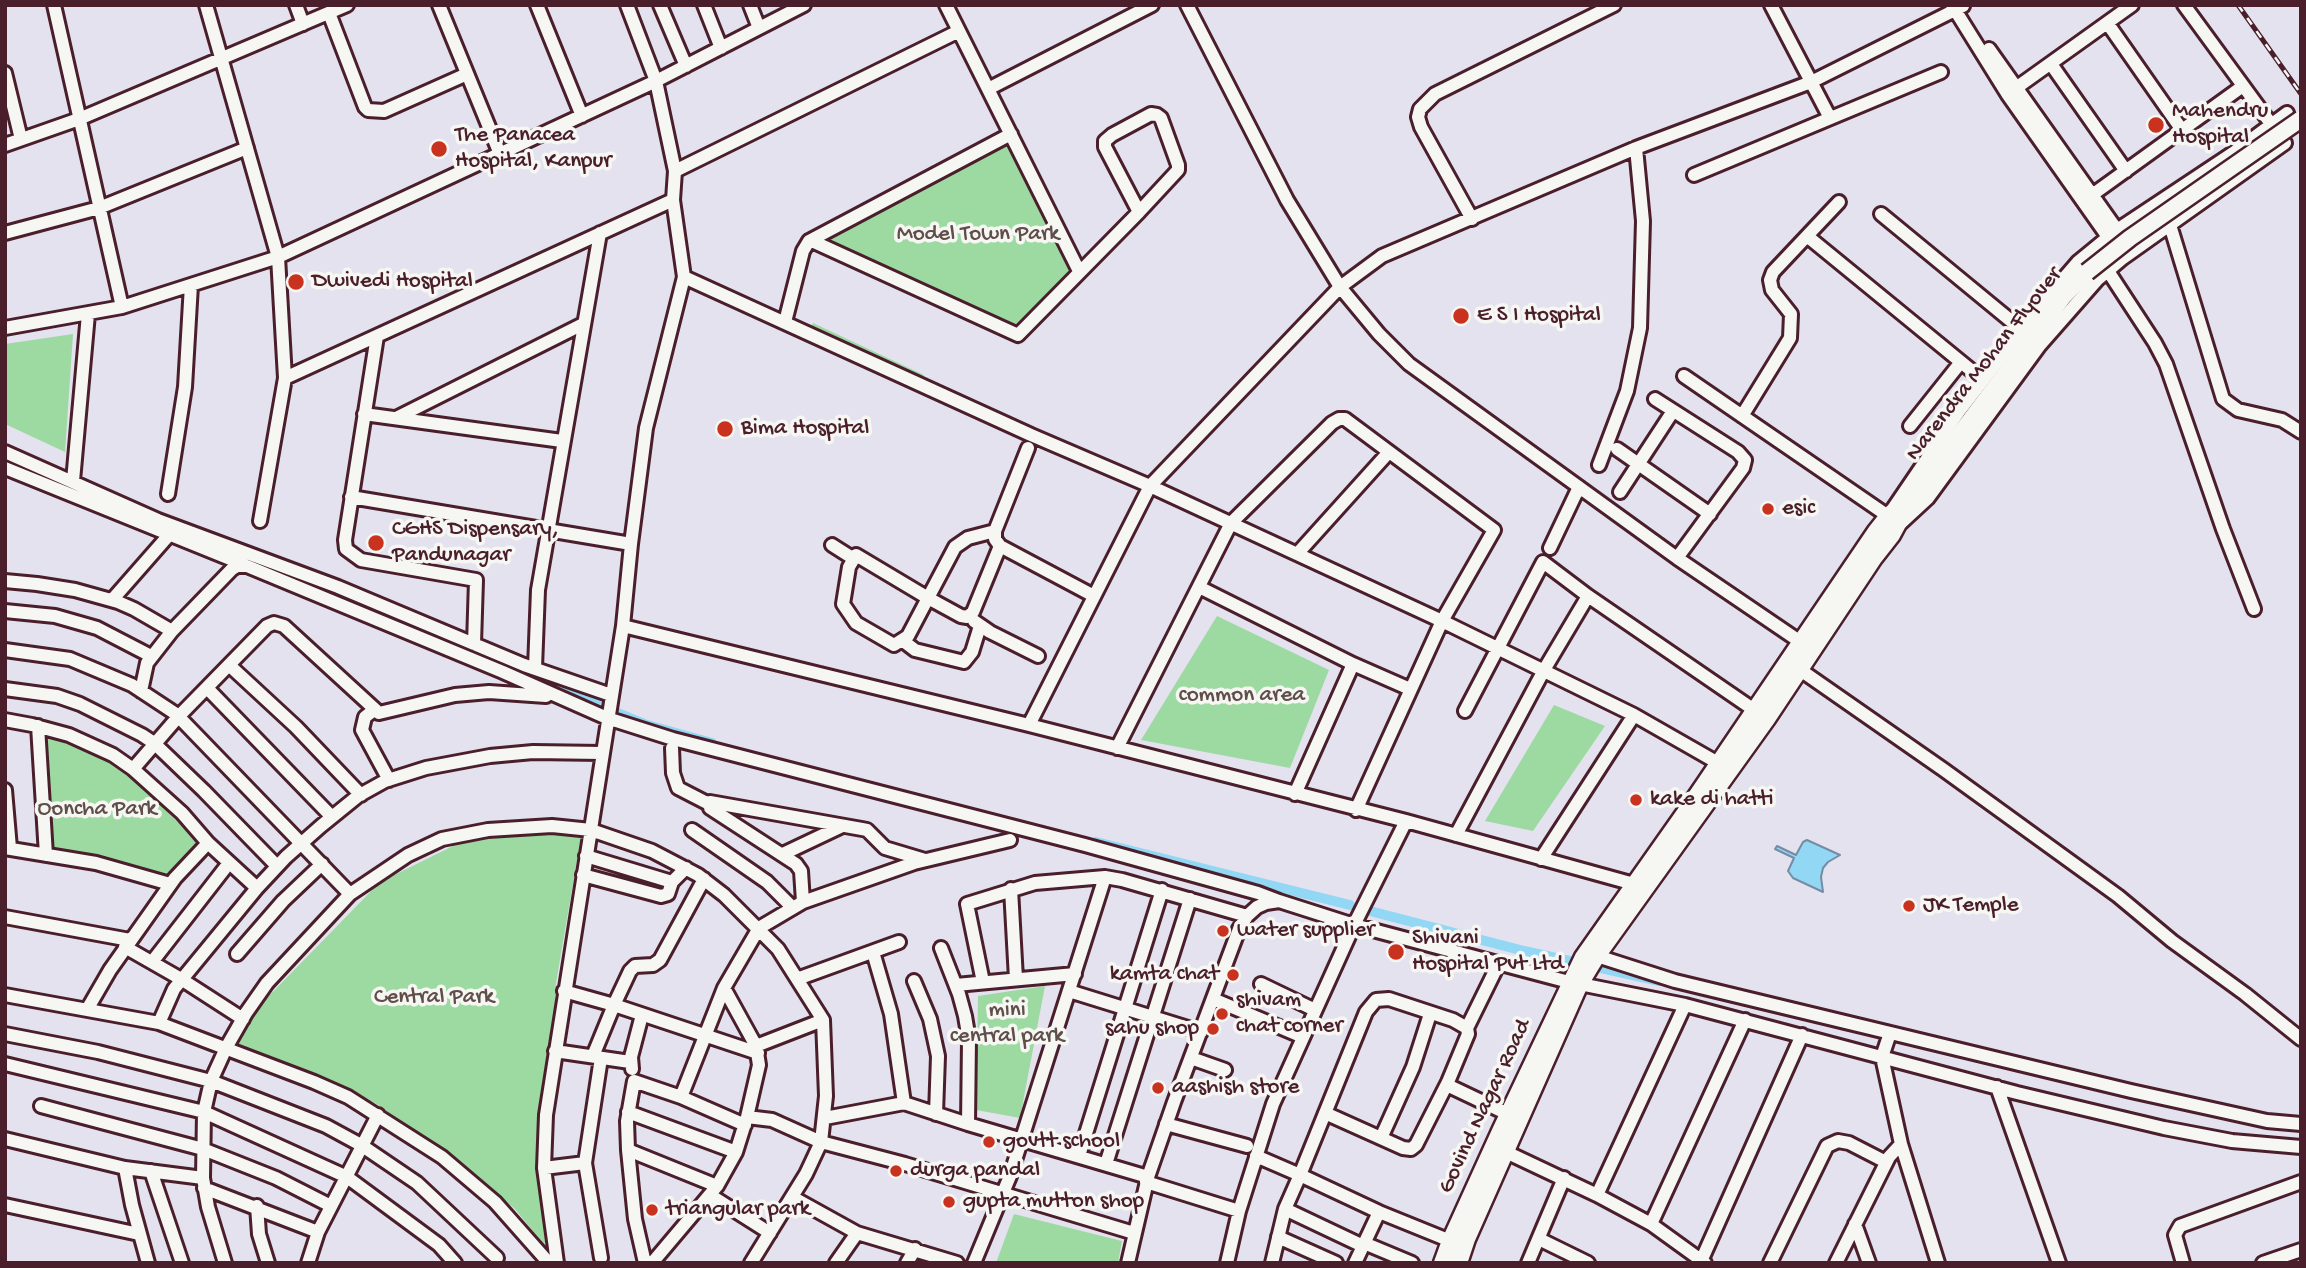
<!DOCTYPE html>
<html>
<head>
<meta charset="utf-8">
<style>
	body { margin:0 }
	#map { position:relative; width:2306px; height:1268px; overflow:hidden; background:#e4e2ee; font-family:"Gochi Hand",sans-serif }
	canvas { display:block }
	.frame { position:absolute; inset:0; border:7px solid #4a1f2b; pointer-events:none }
</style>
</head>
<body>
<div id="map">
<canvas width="2306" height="1268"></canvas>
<div class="frame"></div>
</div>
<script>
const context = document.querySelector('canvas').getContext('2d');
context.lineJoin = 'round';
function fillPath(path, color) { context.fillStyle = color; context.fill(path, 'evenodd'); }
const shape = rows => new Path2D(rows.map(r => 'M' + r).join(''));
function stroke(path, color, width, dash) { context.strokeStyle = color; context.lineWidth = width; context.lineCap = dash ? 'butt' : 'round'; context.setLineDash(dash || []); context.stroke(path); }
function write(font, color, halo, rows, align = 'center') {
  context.font = font + ' "Gochi Hand",sans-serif'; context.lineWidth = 7; context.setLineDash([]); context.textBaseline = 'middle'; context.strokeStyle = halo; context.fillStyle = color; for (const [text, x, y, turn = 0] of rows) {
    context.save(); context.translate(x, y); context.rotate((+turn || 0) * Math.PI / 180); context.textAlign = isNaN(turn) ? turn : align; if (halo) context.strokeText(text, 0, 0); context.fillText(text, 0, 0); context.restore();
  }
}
fillPath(shape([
	[1011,134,1079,271,1018,335,812,241],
	[813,323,924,375,920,382,809,331],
	[73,334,65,452,5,424,5,344],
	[1217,616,1329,670,1290,768,1141,740],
	[1554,705,1605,726,1533,831,1485,821],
	[45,736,64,742,126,770,200,844,168,877,51,850],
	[544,832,581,837,556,983,545,1246,515,1209,461,1162,375,1103,237,1043,260,1005,380,882,461,842],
	[1045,986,1020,1118,976,1110,978,996],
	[1014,1214,1122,1241,1118,1263,996,1263]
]), '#9ddaa2');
const water = shape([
	[1807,840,1840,855,1828,862,1823,868,1821,877,1823,892,1793,878,1788,871,1794,858,1775,849,1777,846,1796,855,1803,842,1807,840]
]);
fillPath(water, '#92d7f4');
stroke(water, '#758da4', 2);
stroke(shape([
	[341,599,647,725,712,743],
	[1096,842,1350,905],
	[1366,910,1524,951,1660,981]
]), '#92d7f4', 10);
const minor = shape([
	[54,5,122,307],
	[206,5,278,257,285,378,260,521],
	[296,5,303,24],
	[439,5,500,154],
	[537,5,582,116],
	[660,5,686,66],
	[704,5,721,48],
	[750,5,759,28],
	[946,5,1079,271],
	[1187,5,1287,200,1340,287,1379,334,1409,364,1677,558,1808,647],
	[1771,5,1830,118],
	[1952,5,2008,95,2113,244],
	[329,13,365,107,368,110,384,111,467,74],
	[2108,24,2182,130],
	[1989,49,2122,237],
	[2051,64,2126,171],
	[5,73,21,139],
	[2016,88,2132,5],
	[988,89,1152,5],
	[5,145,79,119,347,5],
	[675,171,959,31],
	[1694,175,1941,72],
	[2092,195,2243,86],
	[1881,214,2022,330],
	[1472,219,1421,127,1418,117,1420,109,1435,94,1614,5],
	[2170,225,2223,399,2238,410,2282,420,2301,432],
	[5,233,99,208,247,148],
	[1807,236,1983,380],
	[809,241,1011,134],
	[2108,271,2155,343,2166,364,2223,529,2254,609],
	[684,277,1031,435,1150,486,1442,621,1634,715,1725,767],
	[785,322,803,251,809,241,812,241,1018,335,1139,212,1178,170,1178,165,1161,118,1157,115,1151,114,1112,135,1105,141,1105,147,1139,212],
	[5,328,122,307,278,257,656,81,804,5],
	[377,336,345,540,346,549,361,560,476,580,474,644],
	[1684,376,1888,516,1960,410,2046,299,2078,262,2117,230,2233,153,2287,113],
	[285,378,673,200],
	[1655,399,1738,452,1745,460,1743,468,1677,558],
	[364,414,562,441],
	[1742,416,1790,338,1791,314,1772,290,1770,280,1773,272,1839,202],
	[396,418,583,324],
	[1910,426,1961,362],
	[1028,448,995,531,995,539,1000,546,1094,596],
	[1617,449,1710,514],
	[5,452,158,520,338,587,524,665,611,695],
	[1599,465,1627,391,1640,328,1643,221,1636,148],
	[5,468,245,565],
	[73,481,88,314],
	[1620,492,1673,411],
	[168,494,185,387,191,285],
	[351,497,631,544],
	[1901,523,1928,498,2040,345,2097,280,2123,258,2285,143,2184,5],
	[995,531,968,538,955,547,928,598,908,636,894,645,856,623,843,604,849,567,856,555,928,598,961,616,967,617,973,612,1000,546],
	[832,545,854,559],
	[1550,548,1579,487],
	[1297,554,1389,452],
	[5,581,37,584,75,590,118,602,134,609,172,631,147,663,141,691],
	[1199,587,1353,664,1410,689],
	[112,600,169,535],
	[5,611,55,616,97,628,151,656],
	[974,621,990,632,1038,656],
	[623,626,1029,725,1406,821,1634,884,1639,887],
	[172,631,232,569,237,566,247,566,503,672,607,718,673,739,1085,845,1258,893,1279,901],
	[902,640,915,650,964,662,972,652,980,626],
	[5,650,70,659,132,685,176,714,350,894],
	[229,665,296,727,361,795],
	[535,668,538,590,600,233],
	[1799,669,1944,770,2118,896,2172,941,2245,994,2301,1039],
	[207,688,332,817],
	[5,689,57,696,80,704,142,735,154,743,204,791,277,866],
	[374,710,365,717,362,730,389,780],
	[1465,711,1543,562,1588,596,1760,714],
	[5,720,32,725,69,735,113,755,133,769],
	[1029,725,1150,486,1340,287,1382,256,1636,148,1811,82,1963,6],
	[38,726,46,855],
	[672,748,673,773,678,788,709,804],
	[1117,748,1231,523,1332,423,1339,419,1345,419,1494,530,1442,621,1356,810],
	[5,790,10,848],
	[1295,794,1353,664],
	[692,830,767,882,793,908],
	[1456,835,1544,670,1588,596],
	[208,843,182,813,133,769,178,717,267,626,274,623,284,626,379,713,455,695,489,692,546,696],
	[5,848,96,863,170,884],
	[783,854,842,826],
	[586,856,672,882,686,868],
	[1541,859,1634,715],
	[583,875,661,896,668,894,672,882],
	[1011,889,1016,979],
	[803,902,801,871,796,864,710,808,710,802,862,829,867,830,885,848,925,860],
	[5,917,130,940],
	[125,947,181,979,243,1019],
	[873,952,891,1014,904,1103],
	[237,954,283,901,322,864],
	[1597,956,1675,981,2131,1091,2267,1121,2301,1124],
	[152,962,229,863],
	[797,979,899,942],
	[914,981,930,1019,938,1056,936,1114],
	[983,982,967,904,1035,883,1105,877,1122,880,1247,916],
	[1261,984,1315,1010],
	[1580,984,1685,1005,2017,1093,2164,1128,2232,1141,2301,1147],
	[956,985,1075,974],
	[724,988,756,1046],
	[564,991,614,1005,758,1053],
	[1069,991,1201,1032],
	[5,995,159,1023,314,1082,348,1097,442,1157,495,1202,549,1263],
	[1213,999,1303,1037],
	[88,1008,110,970,175,878,208,843,257,888,286,857,321,826,358,796,385,781,426,768,490,756,533,752,602,753],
	[159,1023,174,989,257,888],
	[1890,1033,1882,1057,1901,1144,1938,1263],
	[5,1034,98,1052,211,1081,326,1126,361,1145,417,1183,497,1258],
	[555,1051,630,1062],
	[593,1056,614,1005,630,971,635,966,653,965,660,960,704,879],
	[1191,1058,1225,1070],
	[5,1064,204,1112,347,1177,439,1245,455,1263],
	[632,1069,631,1057,642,1015],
	[1447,1085,1508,1114],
	[1997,1087,2059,1263],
	[681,1097,724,988,759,928,803,902,914,863,1010,840],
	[41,1106,203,1149,276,1178,331,1206],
	[628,1112,736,1152],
	[1325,1113,1403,1148,1411,1149,1416,1145,1448,1082,1468,1034,1467,1028,1499,963],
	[747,1117,759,1065,756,1046,823,1020],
	[825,1118,904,1103,968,1124,969,1040,965,1016,959,994,941,948],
	[968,1124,1148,1177],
	[1166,1124,1247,1146],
	[1381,1138,1413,1067,1430,1014],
	[5,1139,125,1168,132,1205,148,1263],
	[628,1150,717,1186],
	[1506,1152,1597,1195,1651,1224,1705,1263],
	[1079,1156,1162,890],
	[1256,1156,1300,1175,1285,1209,1272,1263],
	[585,1163,601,1058],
	[1106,1164,1190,899],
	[125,1168,203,1178],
	[544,1168,585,1163,601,1258],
	[151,1171,182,1263],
	[1146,1182,1239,1211],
	[204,1188,318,1232],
	[710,1195,770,1233],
	[1597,1195,1685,1005],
	[792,1197,857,1233,957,1263],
	[5,1205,139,1234],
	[257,1206,259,1234,268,1263],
	[1285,1209,1363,1246],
	[1651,1224,1745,1020],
	[1855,1224,1869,1263],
	[1278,1237,1336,1263],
	[1539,1239,1588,1263],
	[1364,1243,1412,1263],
	[1458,1244,1379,1212,1300,1175,1366,1012,1376,1000,1389,999,1453,1020,1467,1028],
	[1702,1259,1802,1035],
	[225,1263,208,1207,203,1178,204,1112,211,1081,226,1048,246,1013,267,983,350,894,408,855,442,839,488,830,552,826,591,830,652,851,698,875,724,895,778,949,823,1020,826,1096,821,1142,806,1174,751,1263],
	[308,1263,318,1232,378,1115],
	[557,1263,544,1168,546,1115,623,626,631,544,646,428,684,277,673,200,675,171,656,81,627,5],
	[645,1263,635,1219,628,1150,627,1121,634,1081,681,1097,745,1125],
	[652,1263,717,1186,736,1152,747,1117,772,1120,821,1142,905,1164,1134,1233],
	[836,1263,857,1233],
	[907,1263,915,1249],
	[974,1263,1010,1176,1105,877],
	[1128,1263,1148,1177,1174,1102,1239,929,1247,916,1257,907,1266,903,1279,901,1354,925,1569,982],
	[1227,1263,1239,1211,1273,1104,1354,925,1406,821],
	[1355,1263,1379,1212],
	[1528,1263,1564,1178],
	[1770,1263,1827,1146,1838,1141,1849,1143,1886,1162],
	[1836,1263,1889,1157,1901,1144],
	[2183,1263,2175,1235,2180,1226,2301,1182],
	[2263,1263,2301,1250]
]);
const major = shape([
	[1442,1263,1450,1241,1501,1129,1583,957,1686,811,1876,531,1888,516,1906,501],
	[1459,1263,1467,1239,1580,984,1597,956,1767,719,1874,558,1892,535,1913,496,2063,297,2087,272]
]);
stroke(minor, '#4a1f2b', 18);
stroke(major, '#4a1f2b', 21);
stroke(minor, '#f6f6f2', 12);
stroke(major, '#f6f6f2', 16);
const rail = shape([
	[2238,5,2301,94]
]);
stroke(rail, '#4a1f2b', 5);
stroke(rail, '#f6f6f2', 2.5, [8]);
const majorBridge = shape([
	[2087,272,2130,238,2301,119]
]);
stroke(majorBridge, '#4a1f2b', 21, []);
stroke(majorBridge, '#f6f6f2', 16);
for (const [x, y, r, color] of [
	[2156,125,9,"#c8321e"],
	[439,149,9,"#c8321e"],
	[296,282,9,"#c8321e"],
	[1461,316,9,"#c8321e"],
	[725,429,9,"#c8321e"],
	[1768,509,7,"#c8321e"],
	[376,543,9,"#c8321e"],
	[1636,800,7,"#c8321e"],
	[1909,906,7,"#c8321e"],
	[1223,931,7,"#c8321e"],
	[1396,952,9,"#c8321e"],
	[1233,975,7,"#c8321e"],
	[1222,1014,7,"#c8321e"],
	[1213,1029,7,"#c8321e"],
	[1158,1088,7,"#c8321e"],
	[989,1142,7,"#c8321e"],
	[896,1171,7,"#c8321e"],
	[949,1202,7,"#c8321e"],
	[652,1210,7,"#c8321e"]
]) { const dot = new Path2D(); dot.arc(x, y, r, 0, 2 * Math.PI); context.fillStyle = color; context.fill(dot); stroke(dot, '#f6f6f2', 2.5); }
write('23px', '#4a1f2b', '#f6f6f2', [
	["Mahendru",2172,112],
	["Hospital",2172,138],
	["The Panacea",455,136],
	["Hospital, Kanpur",455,162],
	["Dwivedi Hospital",312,282],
	["E S I Hospital",1477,316],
	["Bima Hospital",741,429],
	["esic",1782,509],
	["CGHS Dispensary,",392,530],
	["Pandunagar",392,556],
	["kake di hatti",1650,800],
	["JK Temple",1923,906],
	["water supplier",1237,931],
	["Shivani",1412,939],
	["Hospital Pvt Ltd",1412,965],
	["kamta chat",1219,975,"right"],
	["shivam",1236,1001],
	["chat corner",1236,1027],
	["sahu shop",1199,1029,"right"],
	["aashish store",1172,1088],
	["govtt school",1003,1142],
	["durga pandal",910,1171],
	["gupta mutton shop",963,1202],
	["triangular park",666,1210]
], 'left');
write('23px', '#5f4e49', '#f6f6f2', [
	["Model Town Park",978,235],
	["common area",1242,696],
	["Ooncha Park",97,810],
	["Central Park",434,998],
	["mini",1007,1011],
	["central park",1007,1037]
]);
write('23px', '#4a1f2b', '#f6f6f2', [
	["Narendra Mohan Flyover",1985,365,-52],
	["Govind Nagar Road",1486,1107,-65]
]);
</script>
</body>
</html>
